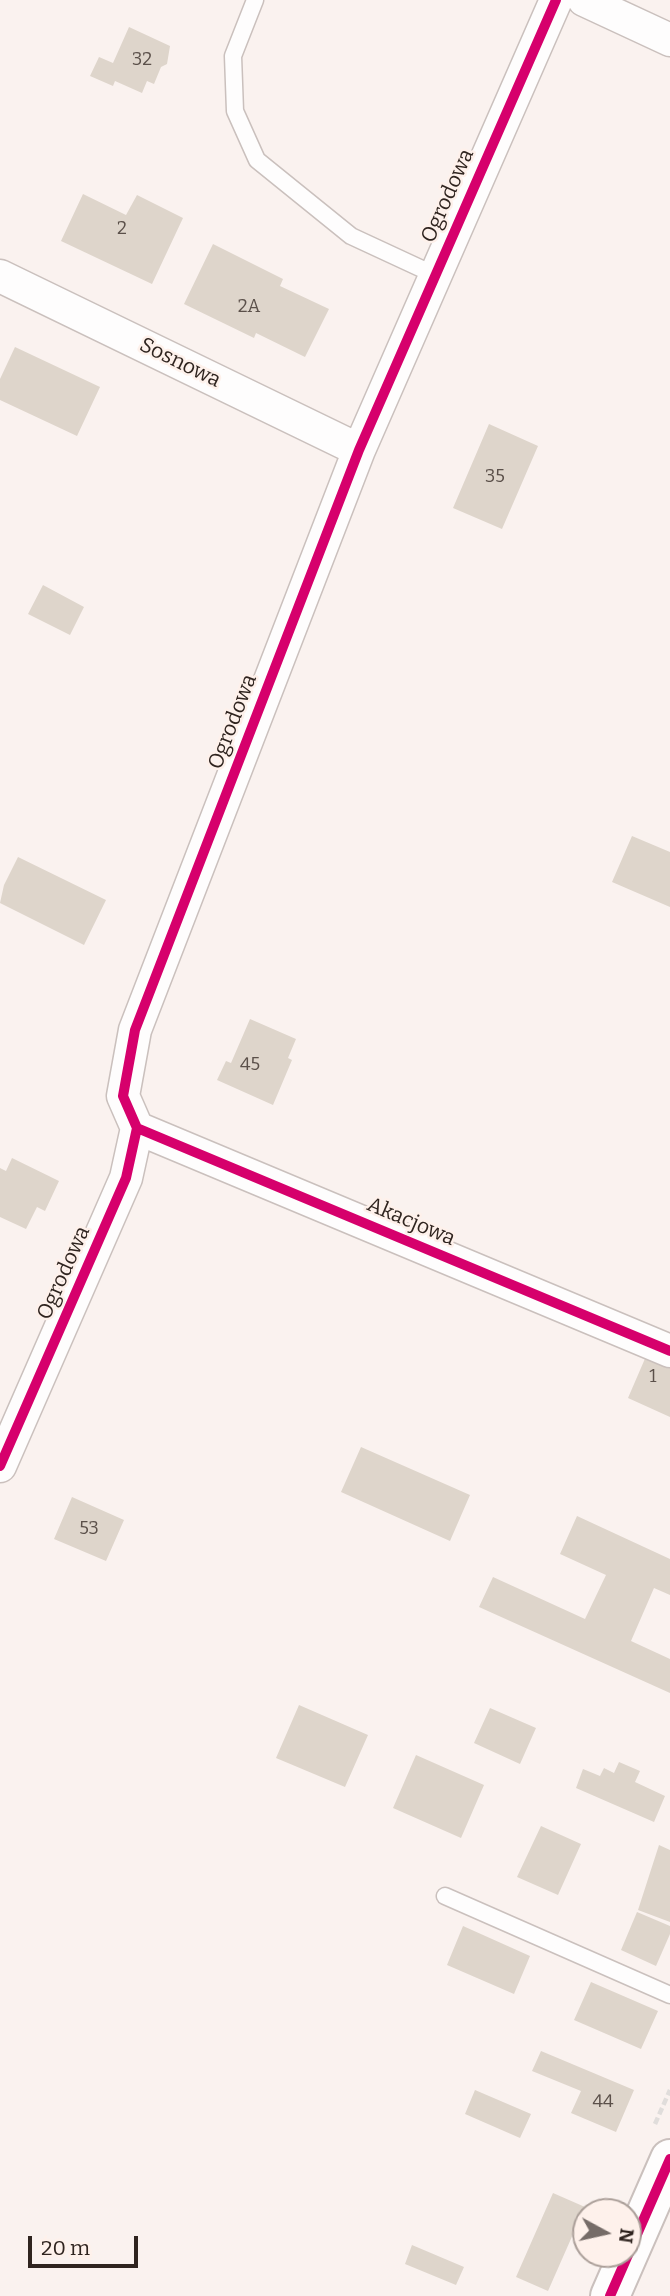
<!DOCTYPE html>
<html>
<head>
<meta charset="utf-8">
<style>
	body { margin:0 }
	#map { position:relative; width:670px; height:2296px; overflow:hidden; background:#faf2ef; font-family:Bitter,serif }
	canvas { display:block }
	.north { position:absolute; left:572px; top:2198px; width:70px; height:70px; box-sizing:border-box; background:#fef1eb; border:2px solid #ab9f99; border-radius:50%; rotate:98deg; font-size:19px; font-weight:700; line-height:28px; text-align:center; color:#2f241f }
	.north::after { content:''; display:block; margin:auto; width:24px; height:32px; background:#766c68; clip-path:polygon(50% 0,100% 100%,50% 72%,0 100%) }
	.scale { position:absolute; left:28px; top:2236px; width:110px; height:32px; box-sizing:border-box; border:4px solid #2f241f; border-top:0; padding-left:9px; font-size:21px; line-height:24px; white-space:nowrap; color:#2f241f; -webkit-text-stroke:5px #fef1eb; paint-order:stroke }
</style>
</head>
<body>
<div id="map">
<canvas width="670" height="2296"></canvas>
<div class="north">N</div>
<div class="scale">20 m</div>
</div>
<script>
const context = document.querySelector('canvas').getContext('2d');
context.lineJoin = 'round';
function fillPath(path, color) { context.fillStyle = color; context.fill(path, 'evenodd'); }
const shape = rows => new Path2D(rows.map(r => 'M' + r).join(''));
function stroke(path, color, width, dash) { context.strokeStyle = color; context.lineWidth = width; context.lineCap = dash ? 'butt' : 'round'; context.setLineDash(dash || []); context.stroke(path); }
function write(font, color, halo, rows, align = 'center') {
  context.font = font + ' Bitter,serif'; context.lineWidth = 5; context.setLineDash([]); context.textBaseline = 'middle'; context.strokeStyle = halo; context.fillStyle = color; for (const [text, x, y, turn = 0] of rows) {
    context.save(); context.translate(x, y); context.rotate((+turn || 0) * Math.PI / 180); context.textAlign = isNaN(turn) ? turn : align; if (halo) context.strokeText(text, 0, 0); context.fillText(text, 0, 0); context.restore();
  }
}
fillPath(shape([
	[129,27,170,46,167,64,161,67,154,84,147,81,142,93,115,81,113,86,90,76,99,57,113,63],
	[83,194,126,215,137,195,183,218,152,284,61,241],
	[213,244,283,279,280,286,329,309,305,357,256,333,254,338,184,304],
	[15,347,100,387,77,436,0,400,0,379],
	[489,424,538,446,502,529,453,508],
	[43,585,84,607,70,635,28,614],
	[632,836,670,852,670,907,612,882],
	[18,857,106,900,84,945,0,903,4,885],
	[250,1019,296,1039,288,1058,292,1060,273,1105,217,1080,226,1061,231,1063],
	[12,1158,59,1181,45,1211,37,1207,26,1229,0,1217,0,1168,6,1171],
	[650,1347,670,1356,670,1417,628,1398],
	[361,1447,470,1495,450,1541,341,1492],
	[72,1497,124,1520,106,1561,54,1539],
	[577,1516,670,1559,670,1595,654,1588,631,1641,670,1659,670,1693,479,1607,493,1577,585,1619,606,1575,560,1554],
	[299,1705,368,1735,345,1787,276,1758],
	[490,1708,536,1728,520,1764,474,1743],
	[416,1755,484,1785,461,1838,393,1808],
	[619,1762,640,1771,635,1782,665,1796,654,1822,576,1788,583,1769,600,1776,604,1768,614,1773],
	[541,1826,581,1844,558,1895,517,1877],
	[659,1845,670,1850,670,1922,638,1910],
	[637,1912,670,1926,670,1934,656,1966,621,1950],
	[463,1926,530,1956,514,1994,447,1965],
	[591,1982,658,2011,641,2049,574,2020],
	[541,2051,634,2090,616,2132,571,2113,581,2091,532,2071],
	[475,2090,531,2114,520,2138,465,2114],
	[553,2193,585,2207,548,2291,516,2277],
	[412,2245,464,2267,456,2285,405,2264]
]), '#ded5cb');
const service = shape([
	[255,0,233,56,235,111,257,160,351,236,435,275],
	[445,1896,670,1995]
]);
const minor = shape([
	[584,0,670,40],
	[0,276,359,450],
	[137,1128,670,1351],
	[0,1466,126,1178,137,1128,123,1096,135,1030,359,450,556,0]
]);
const tertiary = shape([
	[610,2296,670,2159]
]);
stroke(service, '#cac0bd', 19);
stroke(minor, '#cac0bd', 35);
stroke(tertiary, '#cac0bd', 42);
stroke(shape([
	[655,2124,670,2090]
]), '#e0dddb', 4.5, [7, 3.5]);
stroke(service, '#fefdfd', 16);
stroke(minor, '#fefdfd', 32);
stroke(tertiary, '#fefdfd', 38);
stroke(shape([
	[137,1128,670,1351],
	[0,1466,126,1178,137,1128,123,1096,135,1030,359,450,556,0],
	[610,2296,670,2159]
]), '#d6006c', 10);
write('18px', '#5b504a', null, [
	["32",142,60],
	["2",122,229],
	["2A",249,307],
	["35",495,477],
	["45",250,1065],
	["1",653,1377],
	["53",89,1529],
	["44",603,2102]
]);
write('21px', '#2f241f', '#fef1eb', [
	["Ogrodowa",448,196,-66],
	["Sosnowa",180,363,26],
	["Ogrodowa",233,722,-69],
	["Akacjowa",411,1222,23],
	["Ogrodowa",64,1273,-66]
]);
</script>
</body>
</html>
